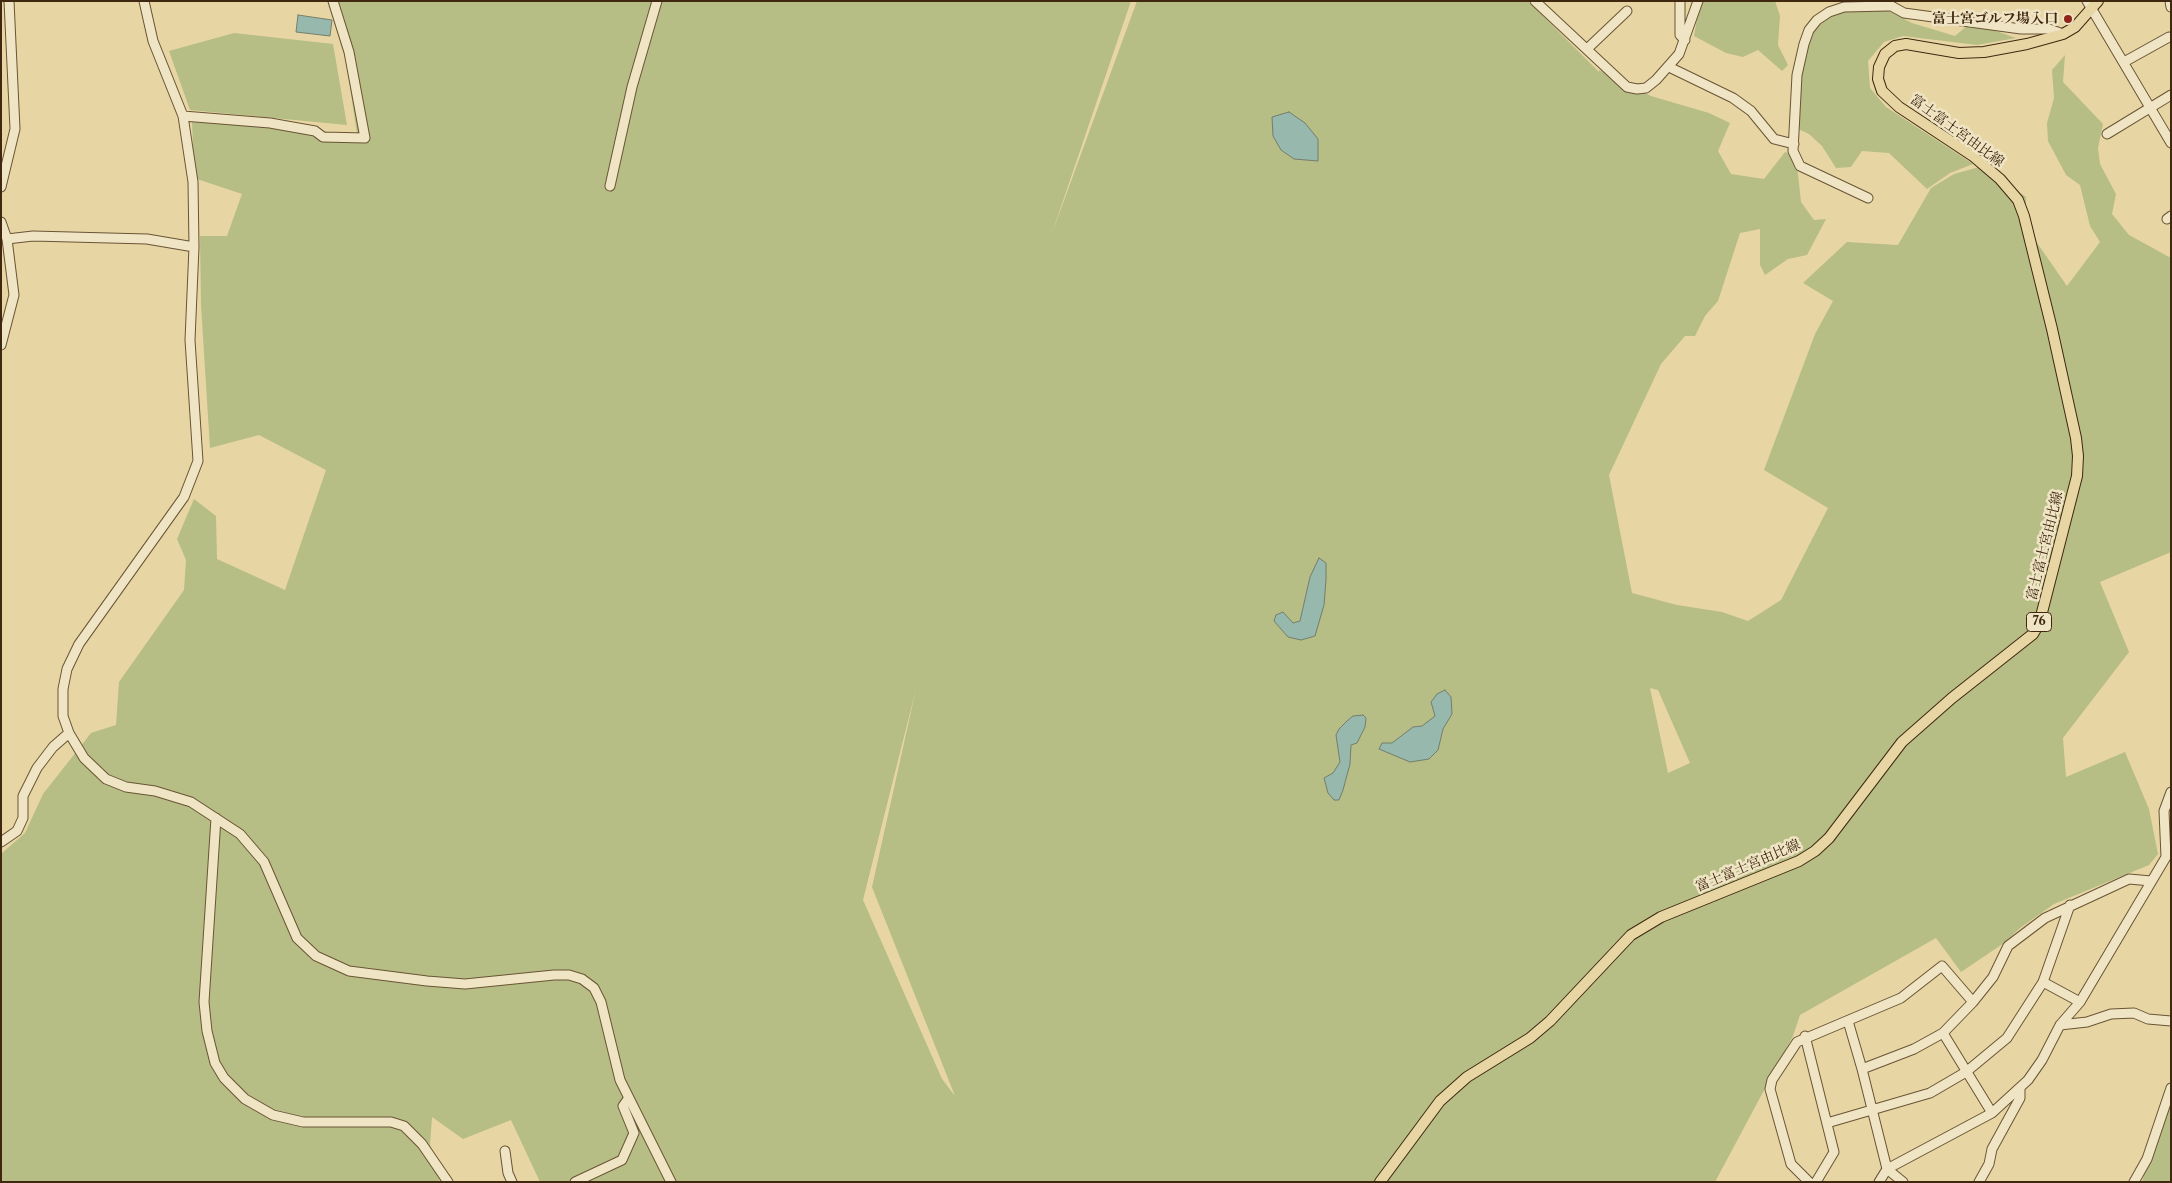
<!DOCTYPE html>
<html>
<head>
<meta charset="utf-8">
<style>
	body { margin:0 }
	#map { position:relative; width:2172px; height:1183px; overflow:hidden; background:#e7d6a4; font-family:"Libre Caslon Text",serif }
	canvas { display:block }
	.frame { position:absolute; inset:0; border:2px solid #3f280f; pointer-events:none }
</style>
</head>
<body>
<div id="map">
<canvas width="2172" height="1183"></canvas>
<div class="frame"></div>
</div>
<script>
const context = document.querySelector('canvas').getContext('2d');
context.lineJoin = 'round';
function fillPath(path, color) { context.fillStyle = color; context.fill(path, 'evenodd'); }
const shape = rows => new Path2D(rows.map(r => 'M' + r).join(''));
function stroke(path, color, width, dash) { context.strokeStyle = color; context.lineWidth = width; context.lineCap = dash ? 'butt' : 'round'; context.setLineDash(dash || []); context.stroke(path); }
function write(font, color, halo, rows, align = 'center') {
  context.font = font + ' "Libre Caslon Text","Noto Serif JP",serif'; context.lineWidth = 5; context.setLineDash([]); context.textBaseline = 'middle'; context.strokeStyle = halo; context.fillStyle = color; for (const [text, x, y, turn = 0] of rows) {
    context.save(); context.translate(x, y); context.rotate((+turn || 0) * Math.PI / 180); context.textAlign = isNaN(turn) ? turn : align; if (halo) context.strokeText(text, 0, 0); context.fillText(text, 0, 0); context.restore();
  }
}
fillPath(shape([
	[337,1,1131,1,1051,236,1137,1,1528,1,1599,72,1599,70,1651,96,1709,113,1730,123,1718,151,1731,174,1764,179,1785,152,1796,156,1801,202,1814,220,1826,219,1807,255,1788,259,1765,275,1760,265,1760,229,1740,233,1718,301,1705,316,1695,336,1685,336,1661,364,1609,475,1632,593,1677,605,1722,612,1748,621,1781,600,1828,508,1764,470,1815,334,1833,301,1803,283,1847,242,1898,245,1931,188,1954,174,1983,166,2026,197,2026,227,2067,286,2100,242,2090,226,2080,185,2066,175,2048,141,2047,123,2054,98,2052,70,2065,55,2063,82,2103,124,2098,148,2100,164,2116,194,2112,214,2129,235,2171,258,2171,552,2100,582,2129,652,2063,738,2066,777,2125,752,2149,809,2158,854,2149,865,2054,904,2020,928,2004,943,1961,972,1936,938,1800,1015,1793,1036,1715,1182,540,1182,511,1120,463,1139,432,1117,430,1145,440,1182,1,1182,1,854,25,833,43,794,91,733,116,725,119,682,184,590,186,560,177,539,194,499,216,516,217,559,285,590,326,470,259,435,210,448,201,305,200,236,227,236,242,194,194,178,192,122,357,134],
	[1650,688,1658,690,1690,763,1668,773],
	[916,689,872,887,955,1096,942,1079,863,900],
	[1700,1,1775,1,1780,16,1778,45,1788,65,1782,71,1758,50,1743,57,1726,53,1694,36],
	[1883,8,1912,23,1955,36,1968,25,1993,30,2016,38,1977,45,1903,36,1884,42,1868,61,1870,88,1886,107,1973,164,1950,173,1927,189,1889,153,1862,151,1851,167,1836,168,1822,146,1809,134,1796,128,1797,96,1807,41,1818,26,1835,13,1856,9],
	[234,33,333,44,347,125,190,110,169,51],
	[2171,1083,2171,1182,2142,1182,2160,1119]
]), '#b6bd85');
const water = shape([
	[298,15,332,20,330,36,296,32,298,15],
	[1289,112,1305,123,1318,139,1318,161,1294,159,1281,150,1273,136,1272,117,1289,112],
	[1319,558,1326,563,1326,580,1324,605,1315,636,1301,640,1288,637,1274,621,1276,615,1283,612,1293,623,1300,621,1310,577,1319,558],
	[1445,690,1451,697,1452,714,1443,729,1438,750,1429,759,1410,762,1379,749,1382,743,1392,743,1413,727,1422,726,1435,716,1431,702,1437,694,1445,690],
	[1363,715,1366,718,1365,727,1357,743,1351,745,1350,764,1343,790,1339,800,1334,800,1328,793,1324,778,1333,773,1340,762,1336,735,1339,729,1347,721,1353,716,1363,715]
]);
fillPath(water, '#97b8ac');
stroke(water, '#747e6d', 1);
const minor = shape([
	[144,1,153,41,183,116,193,182,194,247,190,340,198,461,184,497,79,644,67,669,63,689,63,716,69,733,84,758,106,779,126,787,155,791,191,802,240,834,264,862,297,938,316,956,349,971,427,981,465,984,554,975,569,975,582,979,594,988,601,1002,620,1080,671,1182],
	[1535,1,1627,87,1637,89,1646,88,1656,80,1679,54,1698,1],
	[1680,1,1680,35,1685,40],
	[2087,1,2171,143],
	[2170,1,2171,7],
	[1886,3,1904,13,2021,29,2049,29,2063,34],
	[1587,49,1627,11],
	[2124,62,2169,37],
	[1669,67,1733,98,1751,111,1774,139,1794,144],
	[183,116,270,123,315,131,323,137,365,138,349,52,333,1],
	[2107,134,2171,95],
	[610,186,632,87,657,1],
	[1,187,15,129,9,1],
	[1868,198,1800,166,1793,151,1797,75,1804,44,1809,30,1817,20,1829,12,1844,7,1889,6],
	[2167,219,2171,216],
	[1,222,7,239,14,295,1,345],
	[7,239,33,236,147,239,194,247],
	[216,818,204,1002,207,1031,215,1063,224,1078,245,1099,273,1115,303,1122,391,1122,404,1126,422,1144,448,1182],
	[1,842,17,831,23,818,23,796,37,768,53,747,69,733],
	[2043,982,2080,1002],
	[1848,1021,1862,1069,1887,1169,1903,1182],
	[2060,1025,2087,1022,2111,1014,2134,1013,2148,1019,2171,1021],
	[1943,1033,1992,1113],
	[1805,1036,1834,1152,1816,1182],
	[1862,1069,1914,1049,1943,1033,1973,1002],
	[1827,1123,1930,1093,1966,1072,2007,1038,2043,982,2070,905],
	[505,1151,508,1173,512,1182],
	[575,1182,622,1160,634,1133,623,1106,628,1099],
	[1809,1182,1791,1164,1770,1089,1772,1080,1797,1042,1901,998,1942,966,1973,1002,1993,977,2008,946,2045,918,2129,879,2151,881],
	[1879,1182,1887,1169,1992,1113,2028,1080,2042,1060,2060,1025,2080,1002,2166,857,2164,811,2171,792],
	[1979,1182,1989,1164,1992,1149,2020,1098,2020,1088],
	[2134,1182,2147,1159,2171,1088]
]);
const major = shape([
	[1380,1182,1440,1101,1467,1077,1530,1038,1550,1021,1631,935,1661,917,1799,861,1815,851,1829,838,1902,742,1952,698,2033,634,2039,624,2077,476,2078,456,2076,438,2052,329,2024,216,2018,200,2000,179,1973,156,1899,107,1882,91,1878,79,1879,67,1885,54,1895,46,1906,44,1959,53,1984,52,2027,44,2063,34,2075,27,2098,1]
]);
stroke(minor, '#695434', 11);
stroke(major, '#3f280f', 12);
stroke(minor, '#efe4c4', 9);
stroke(major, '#e7d6a4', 10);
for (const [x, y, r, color] of [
	[2068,19,5,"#8f2418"]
]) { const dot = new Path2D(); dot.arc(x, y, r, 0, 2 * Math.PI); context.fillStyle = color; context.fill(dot); stroke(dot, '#efe4c4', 2); }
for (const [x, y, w] of [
	[2039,622,25]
]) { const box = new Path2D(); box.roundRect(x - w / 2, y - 9.5, w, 19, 4); context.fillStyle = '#efe4c4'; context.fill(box); stroke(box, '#3f280f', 1); }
write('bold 12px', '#3f280f', null, [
	["76",2039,622]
]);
write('bold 14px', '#3f280f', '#efe4c4', [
	["富士宮ゴルフ場入口",2058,19]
], 'right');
write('14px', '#3f280f', '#efe4c4', [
	["富士富士宮由比線",1957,131,36],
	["富士富士宮由比線",2045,546,-76],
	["富士富士宮由比線",1748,866,-23]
]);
</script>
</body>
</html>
